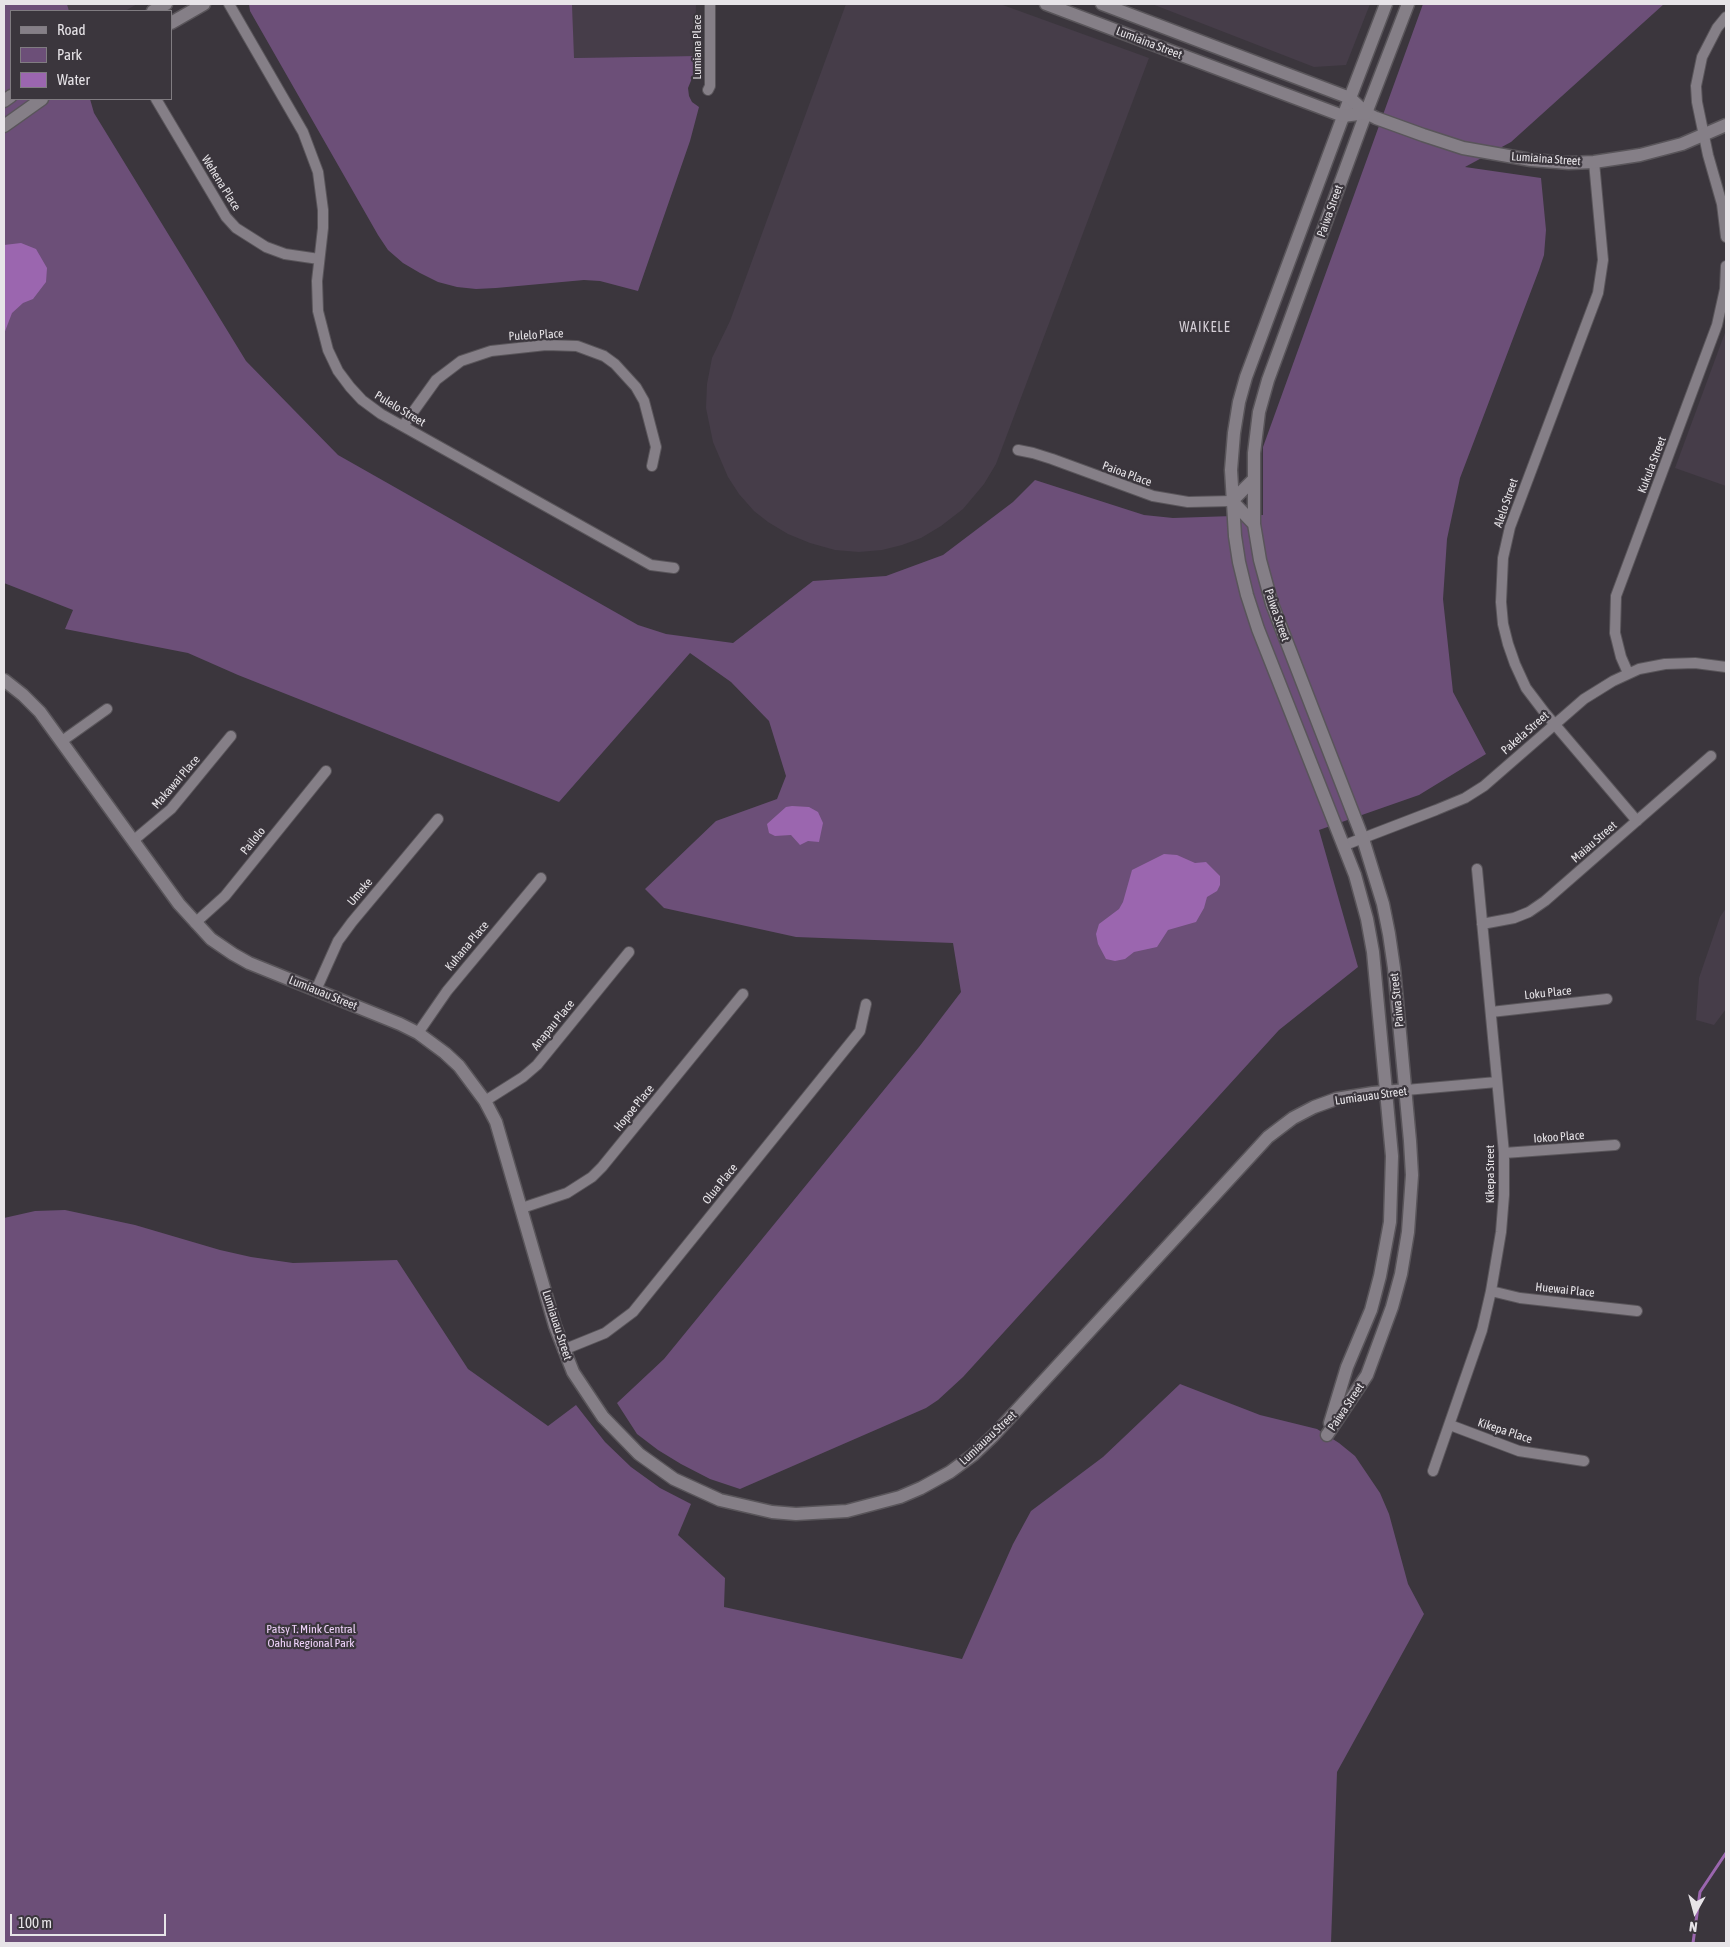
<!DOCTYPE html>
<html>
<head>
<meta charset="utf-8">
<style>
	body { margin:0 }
	#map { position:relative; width:1730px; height:1947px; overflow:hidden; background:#3b363d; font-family:"Asap Condensed",sans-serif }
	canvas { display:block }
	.frame { position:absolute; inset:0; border:5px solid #e7e4e8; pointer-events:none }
	.legend { position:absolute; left:10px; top:10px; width:162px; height:90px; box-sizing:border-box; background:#3b363d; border:1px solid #807c81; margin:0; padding:6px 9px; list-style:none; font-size:15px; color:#e7e4e8 }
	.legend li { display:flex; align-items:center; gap:10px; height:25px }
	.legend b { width:25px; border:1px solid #807c81 }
	.north { position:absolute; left:1670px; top:1887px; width:50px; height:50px; -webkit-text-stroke:4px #3b363d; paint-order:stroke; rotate:187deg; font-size:14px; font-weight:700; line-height:20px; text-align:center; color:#e7e4e8 }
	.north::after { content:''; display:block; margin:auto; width:18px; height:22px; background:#e7e4e8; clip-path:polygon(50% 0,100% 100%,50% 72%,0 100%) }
	.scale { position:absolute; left:10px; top:1914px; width:156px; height:22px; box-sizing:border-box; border:2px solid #e7e4e8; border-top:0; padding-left:6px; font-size:15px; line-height:18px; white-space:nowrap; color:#e7e4e8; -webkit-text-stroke:4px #3b363d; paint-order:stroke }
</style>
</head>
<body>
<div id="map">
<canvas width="1730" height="1947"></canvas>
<div class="frame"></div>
<ul class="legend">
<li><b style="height:6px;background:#857f87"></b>Road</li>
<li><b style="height:14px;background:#6c4f78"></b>Park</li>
<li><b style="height:14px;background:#9b66af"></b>Water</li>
</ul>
<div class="north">N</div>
<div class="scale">100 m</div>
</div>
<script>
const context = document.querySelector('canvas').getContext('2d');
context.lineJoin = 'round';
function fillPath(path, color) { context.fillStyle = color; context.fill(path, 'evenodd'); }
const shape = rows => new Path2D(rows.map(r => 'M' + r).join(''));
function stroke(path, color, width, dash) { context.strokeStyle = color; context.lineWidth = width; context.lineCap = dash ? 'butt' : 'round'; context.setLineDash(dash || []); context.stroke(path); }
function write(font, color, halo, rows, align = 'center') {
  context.font = font + ' "Asap Condensed",sans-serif'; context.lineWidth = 4.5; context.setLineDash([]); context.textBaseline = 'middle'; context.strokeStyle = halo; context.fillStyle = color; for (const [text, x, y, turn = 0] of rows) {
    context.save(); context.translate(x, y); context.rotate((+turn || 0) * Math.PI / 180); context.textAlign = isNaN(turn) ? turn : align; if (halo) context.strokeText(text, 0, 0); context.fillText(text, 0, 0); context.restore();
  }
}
fillPath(shape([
	[67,4,137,4,125,11,69,11],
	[572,4,696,4,695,56,573,58],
	[846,4,1000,4,1149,58,996,464,984,484,963,509,941,526,921,538,902,545,882,550,859,552,835,550,810,543,788,534,768,522,754,511,739,494,728,477,713,442,706,408,707,384,712,358,730,321],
	[1152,4,1370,4,1346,65,1314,67],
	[1726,330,1726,486,1675,468],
	[1726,908,1726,1009,1714,1025,1696,1020,1699,978,1720,917]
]), '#463d49');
fillPath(shape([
	[4,4,67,4,69,11,11,11,11,99,90,99,94,113,246,361,338,455,638,625,666,634,733,643,813,581,886,576,943,555,1013,502,1035,480,1144,515,1173,518,1263,515,1263,447,1423,4,1664,4,1511,142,1465,167,1541,178,1546,230,1544,255,1539,270,1460,478,1447,539,1443,599,1453,692,1486,754,1419,795,1319,830,1358,967,1279,1030,963,1377,938,1400,926,1408,740,1489,710,1479,681,1464,658,1450,637,1434,617,1403,664,1359,919,1047,961,992,953,943,796,937,664,908,645,889,716,821,777,799,786,776,769,721,731,682,690,653,559,802,238,675,188,653,65,629,73,610,4,583],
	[249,4,572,4,574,58,695,56,695,71,688,88,689,96,692,102,699,107,690,141,638,291,600,281,584,280,496,288,476,289,457,287,438,282,420,273,403,263,388,250,378,235,250,11],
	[65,1210,135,1225,220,1250,251,1257,293,1263,397,1260,468,1369,548,1426,576,1405,605,1442,631,1467,660,1488,691,1504,678,1535,725,1578,724,1607,962,1659,1013,1544,1031,1511,1103,1457,1180,1384,1260,1415,1317,1429,1339,1443,1355,1456,1380,1493,1389,1514,1408,1584,1424,1614,1337,1772,1331,1943,4,1943,4,1218,35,1211]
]), '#6c4f78');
fillPath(shape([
	[21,243,36,249,47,268,46,282,33,299,23,303,12,313,4,334,4,245],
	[792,806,809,807,818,812,823,823,819,842,808,841,800,845,791,835,775,836,769,833,767,824,786,807],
	[1164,854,1177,855,1195,863,1206,862,1220,876,1220,885,1217,891,1207,897,1204,908,1196,922,1168,930,1157,947,1134,952,1125,959,1115,961,1106,959,1098,944,1096,934,1099,924,1119,909,1123,902,1132,870]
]), '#9b66af');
stroke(shape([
	[1693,1943,1700,1892,1726,1853]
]), '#9b66af', 3);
const minor = shape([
	[229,4,303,132,318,172,323,210,323,228,317,281,318,311,328,350,338,371,350,387,362,400,381,414,651,565,674,568],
	[1726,17,1717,28,1702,57,1696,86,1697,102,1708,155,1722,204,1726,237],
	[708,90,710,86,710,4],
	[156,99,226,217,236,228,266,247,285,254,319,259],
	[1594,162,1603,260,1598,293,1510,527,1503,558,1501,602,1503,624,1508,644,1515,664,1526,688,1545,713,1637,821],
	[403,426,436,380,461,361,491,351,546,345,577,346,604,356,615,364,636,387,644,401,656,447,652,466],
	[1018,450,1033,453,1052,459,1153,496,1188,502,1232,501],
	[1628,673,1621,657,1615,633,1616,596,1717,325,1725,289,1726,266],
	[62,741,107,709],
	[134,840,171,809,231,736],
	[1345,845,1436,810,1465,798,1484,786,1584,699,1613,681,1639,669,1665,664,1695,663,1726,667],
	[195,923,225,896,326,771],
	[1482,924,1514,918,1529,912,1545,901,1711,756],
	[316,990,338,941,352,922,438,819],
	[1491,1012,1607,999],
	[418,1033,447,991,541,878],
	[1406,1090,1497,1082],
	[485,1101,523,1077,537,1065,629,952],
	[1504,1153,1615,1145],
	[522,1208,567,1193,592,1177,602,1167,743,994],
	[1491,1291,1520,1298,1637,1311],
	[563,1350,605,1333,633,1312,860,1031,866,1004],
	[1450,1425,1519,1451,1584,1461],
	[1433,1471,1482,1330,1491,1291,1501,1232,1504,1195,1504,1153,1477,869]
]);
const tertiary = shape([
	[1253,480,1232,501,1254,524],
	[4,680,23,695,40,712,179,904,211,939,233,954,249,963,400,1024,418,1033,445,1053,459,1066,485,1101,496,1122,555,1326,573,1372,603,1417,639,1454,674,1479,720,1500,772,1512,796,1514,847,1511,900,1497,921,1488,950,1472,973,1455,993,1436,1268,1137,1293,1118,1314,1107,1336,1099,1373,1093,1406,1090],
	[1330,1423,1347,1367,1371,1310,1380,1276,1390,1222,1392,1156,1373,952,1367,919,1355,875,1258,629,1247,595,1239,562,1235,536,1231,470,1234,433,1239,402,1246,377,1350,98],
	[1327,1435,1367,1375,1392,1307,1401,1274,1408,1232,1412,1175,1410,1141,1394,968,1389,934,1383,904,1363,839,1272,604,1260,560,1254,524,1254,453,1259,412,1268,380,1366,113,1376,118,1423,135,1463,148,1531,160,1569,163,1594,162,1640,155,1682,144,1726,125]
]);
const secondary = shape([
	[1046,4,1343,116,1366,113],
	[1102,4,1350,98,1366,113],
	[153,11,166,4],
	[171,23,204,4],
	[1350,98,1386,4],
	[4,101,11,96],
	[1366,113,1408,4],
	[4,126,42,99]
]);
stroke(minor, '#59555a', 12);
stroke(tertiary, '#59555a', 15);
stroke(secondary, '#59555a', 15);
stroke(minor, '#857f87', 10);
stroke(tertiary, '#857f87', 12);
stroke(secondary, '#857f87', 12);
write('12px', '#e7e4e8', '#3b363d', [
	["Lumiaina Street",1149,43,21],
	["Lumiana Place",697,47,-90],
	["Lumiaina Street",1546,159,4],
	["Wehena Place",221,183,58],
	["Paiwa Street",1330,211,-70],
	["Pulelo Place",536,335,-3],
	["Pulelo Street",400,409,31],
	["Kukula Street",1652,465,-69],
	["Paioa Place",1127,474,20],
	["Alelo Street",1506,503,-71],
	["Paiwa Street",1277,615,71],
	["Pakela Street",1525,733,-41],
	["Makawai Place",176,782,-49],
	["Pailolo",253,841,-51],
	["Maiau Street",1594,842,-41],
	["Umeke",360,892,-50],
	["Kuhana Place",467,946,-50],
	["Lumiauau Street",323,993,22],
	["Loku Place",1548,993,-6],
	["Paiwa Street",1397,1000,-96],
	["Anapau Place",553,1025,-51],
	["Lumiauau Street",1371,1096,-8],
	["Hopoe Place",634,1108,-51],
	["Iokoo Place",1559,1137,-4],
	["Kikepa Street",1490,1174,-90],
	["Olua Place",720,1184,-51],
	["Huewai Place",1565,1290,6],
	["Lumiauau Street",557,1325,72],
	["Paiwa Street",1346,1407,-56],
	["Kikepa Place",1505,1431,18],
	["Lumiauau Street",988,1438,-43]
]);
write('12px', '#f0d3fb', '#3b363d', [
	["Patsy T. Mink Central",311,1629],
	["Oahu Regional Park",311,1643]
]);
context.letterSpacing = '1px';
write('14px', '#d4ced6', '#3b363d', [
	["WAIKELE",1205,328]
]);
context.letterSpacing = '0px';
</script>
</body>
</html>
